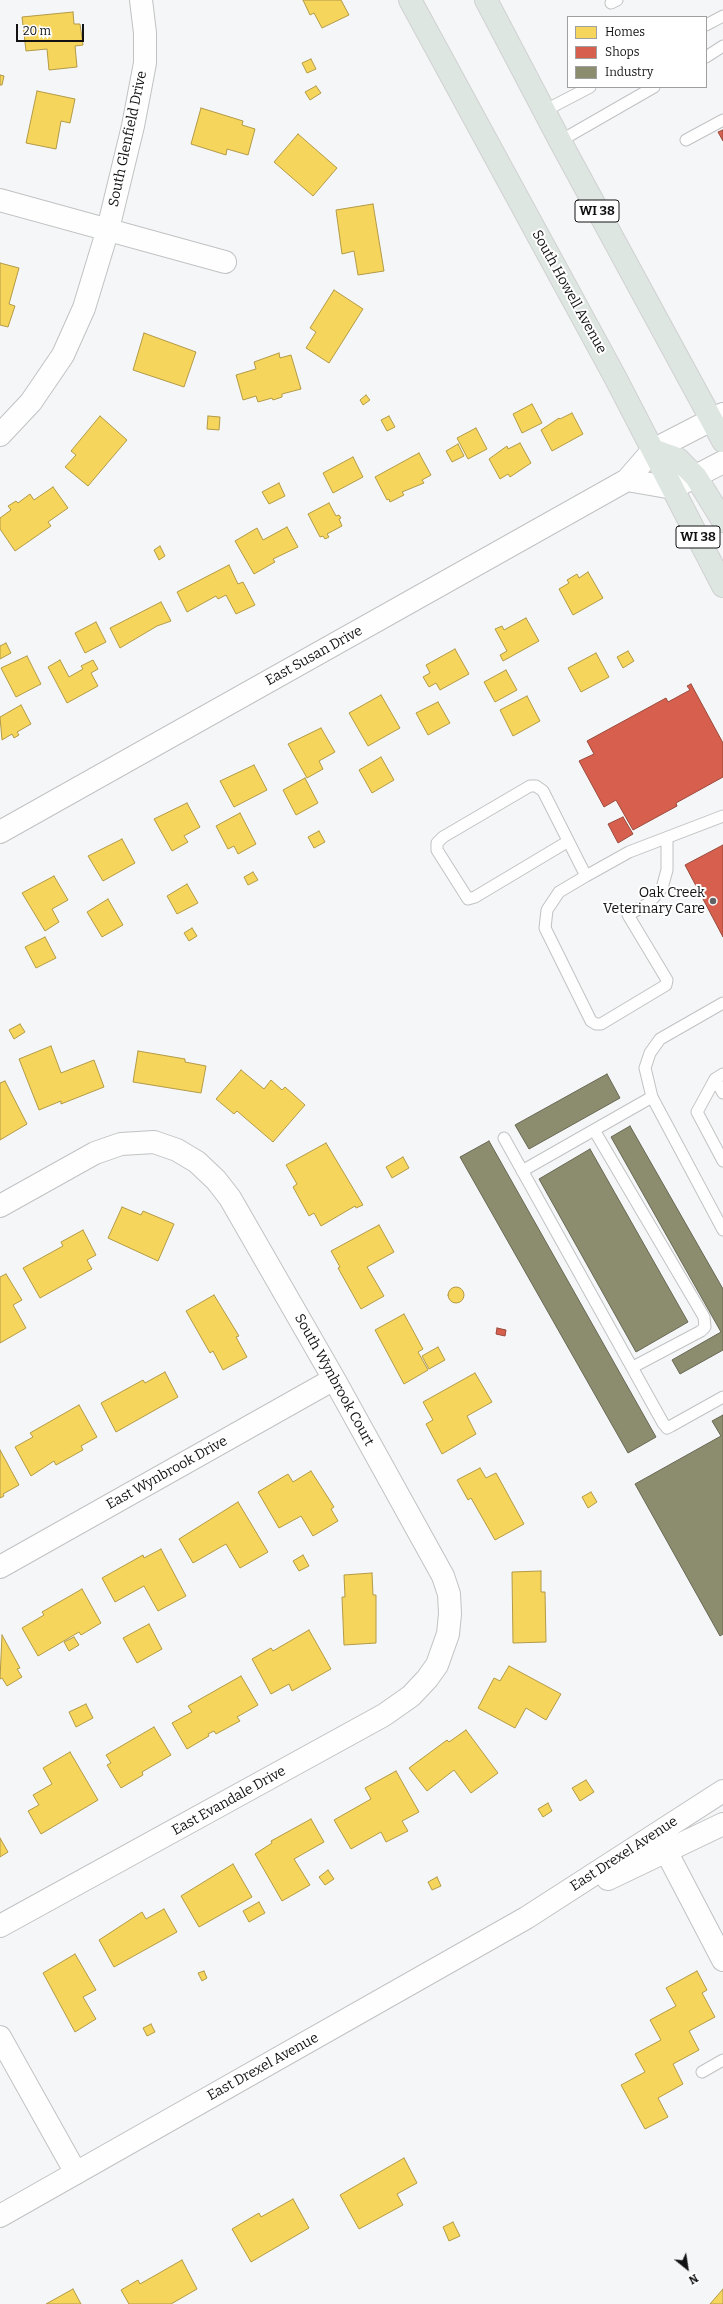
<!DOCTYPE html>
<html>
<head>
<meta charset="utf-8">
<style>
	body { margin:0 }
	#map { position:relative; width:723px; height:2304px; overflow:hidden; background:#f5f6f7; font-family:Bitter,serif }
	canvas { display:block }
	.legend { position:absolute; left:567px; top:16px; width:140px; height:72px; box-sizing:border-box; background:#fff; border:1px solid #a0a0a1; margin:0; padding:5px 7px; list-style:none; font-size:12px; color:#121214 }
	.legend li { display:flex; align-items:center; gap:8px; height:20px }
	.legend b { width:20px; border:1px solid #a0a0a1 }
	.north { position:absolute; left:667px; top:2248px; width:40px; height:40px; -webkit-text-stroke:3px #fff; paint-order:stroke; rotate:150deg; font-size:11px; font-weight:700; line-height:16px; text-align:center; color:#121214 }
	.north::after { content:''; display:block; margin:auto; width:14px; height:18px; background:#121214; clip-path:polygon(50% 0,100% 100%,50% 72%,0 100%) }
	.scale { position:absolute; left:16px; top:24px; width:68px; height:18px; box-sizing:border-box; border:2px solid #121214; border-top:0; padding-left:5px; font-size:12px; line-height:14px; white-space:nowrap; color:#121214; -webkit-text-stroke:3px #fff; paint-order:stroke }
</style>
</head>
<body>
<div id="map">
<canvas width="723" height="2304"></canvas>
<ul class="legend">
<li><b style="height:11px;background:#f6d55c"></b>Homes</li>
<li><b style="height:11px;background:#d6604d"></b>Shops</li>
<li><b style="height:11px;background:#8c8c6e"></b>Industry</li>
</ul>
<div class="north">N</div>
<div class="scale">20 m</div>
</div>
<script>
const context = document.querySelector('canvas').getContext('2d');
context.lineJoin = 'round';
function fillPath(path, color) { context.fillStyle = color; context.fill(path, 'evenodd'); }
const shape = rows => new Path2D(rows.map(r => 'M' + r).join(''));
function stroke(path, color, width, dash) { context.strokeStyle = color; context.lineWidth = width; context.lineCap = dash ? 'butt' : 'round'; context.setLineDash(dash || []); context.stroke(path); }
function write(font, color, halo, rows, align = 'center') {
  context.font = font + ' Bitter,serif'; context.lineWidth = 4; context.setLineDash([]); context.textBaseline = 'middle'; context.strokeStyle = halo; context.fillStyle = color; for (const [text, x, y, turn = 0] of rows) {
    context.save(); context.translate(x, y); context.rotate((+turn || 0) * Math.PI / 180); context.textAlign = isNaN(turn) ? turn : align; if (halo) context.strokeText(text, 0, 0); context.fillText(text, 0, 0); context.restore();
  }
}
const homes = shape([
	[303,0,341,0,349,15,322,28,314,13,310,15,303,0],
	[73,12,74,24,80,24,83,45,75,46,77,67,49,70,47,49,26,51,22,17,73,12],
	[311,59,316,69,307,73,302,63,311,59],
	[0,75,4,76,2,85,0,85,0,75],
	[316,86,321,93,310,100,305,92,316,86],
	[37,91,75,99,70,123,61,121,56,149,26,143,37,91],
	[201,108,243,121,242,125,255,129,248,155,227,149,226,155,191,144,201,108],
	[298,134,337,168,313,196,274,162,298,134],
	[373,204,384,271,358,275,354,251,342,254,336,210,373,204],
	[0,263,19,268,9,304,15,306,8,327,0,325,0,263],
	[334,290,363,309,329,363,306,348,316,332,310,328,334,290],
	[144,333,196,352,184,387,133,370,144,333],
	[279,353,280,358,291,355,301,389,282,394,282,397,273,400,272,398,258,402,256,396,243,400,236,375,256,369,254,362,279,353],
	[366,395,370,400,363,405,360,400,366,395],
	[532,404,542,423,522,433,513,414,532,404],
	[572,413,583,434,552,451,541,430,559,418,560,419,572,413],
	[100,416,127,440,88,486,65,467,76,455,71,451,100,416],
	[208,416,220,417,219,430,207,429,208,416],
	[389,416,395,427,387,431,381,420,389,416],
	[476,428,487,449,468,459,457,438,476,428],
	[520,443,531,463,510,477,508,474,500,479,489,459,507,446,508,449,520,443],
	[458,444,464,456,452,462,446,451,458,444],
	[419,453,431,475,422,480,424,483,402,492,404,495,390,502,389,499,387,500,375,477,419,453],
	[353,457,363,477,333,493,323,473,353,457],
	[279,483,285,496,269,504,262,492,279,483],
	[53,487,68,508,48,522,51,526,15,551,0,529,0,518,11,510,8,506,16,501,18,503,30,494,34,500,53,487],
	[329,503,336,516,339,515,341,518,339,519,342,526,327,534,329,537,325,539,323,536,320,537,308,514,329,503],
	[287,527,298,547,273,559,275,562,254,574,235,541,257,528,263,540,287,527],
	[160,546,165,556,159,560,154,550,160,546],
	[229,565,238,584,243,582,255,605,236,614,226,595,218,599,216,596,187,612,177,592,229,565],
	[588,572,603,598,573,615,559,589,569,583,567,580,577,574,579,578,588,572],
	[161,602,171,621,157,626,120,648,110,628,161,602],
	[526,618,539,641,503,661,500,655,507,651,495,629,502,626,504,630,526,618],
	[96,622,106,642,85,653,75,633,96,622],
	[6,643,11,653,0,659,0,646,6,643],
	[455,649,469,674,440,690,436,683,429,687,423,677,430,673,426,665,455,649],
	[628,651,634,661,623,668,617,657,628,651],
	[596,653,609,677,581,692,568,668,596,653],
	[27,656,41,684,16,697,1,668,27,656],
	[60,660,69,677,83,669,81,666,93,660,98,669,91,673,98,686,67,703,48,667,60,660],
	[506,670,517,690,495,702,484,682,506,670],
	[381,695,400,728,368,746,349,713,381,695],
	[527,696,540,721,513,736,500,710,527,696],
	[438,702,450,723,428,735,416,713,438,702],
	[21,705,31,724,17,732,19,735,14,738,12,734,2,740,0,717,21,705],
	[321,728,335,752,319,761,323,769,307,778,288,744,321,728],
	[381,757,394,780,372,793,359,770,381,757],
	[254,765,267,790,234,807,220,781,254,765],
	[305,778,318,803,296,815,283,790,305,778],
	[187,803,200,827,184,836,188,842,172,851,154,819,187,803],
	[240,813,256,844,238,854,234,846,228,849,216,826,240,813],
	[319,831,325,842,314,848,308,837,319,831],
	[122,839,135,863,103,881,88,856,122,839],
	[253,872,258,880,248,885,244,877,253,872],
	[54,876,68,900,52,909,59,922,45,931,22,893,54,876],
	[187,884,198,903,177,914,167,896,187,884],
	[108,899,123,925,102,937,87,912,108,899],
	[192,928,197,936,189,941,184,933,192,928],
	[45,937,56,958,36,968,25,947,45,937],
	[20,1024,25,1032,14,1039,9,1030,20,1024],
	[51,1046,61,1073,94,1060,104,1087,61,1104,61,1101,39,1110,19,1059,51,1046],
	[138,1051,185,1059,185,1062,206,1066,201,1093,133,1082,138,1051],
	[241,1070,264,1089,271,1080,282,1090,285,1087,305,1105,273,1142,237,1111,234,1114,216,1099,241,1070],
	[5,1081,27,1124,0,1140,0,1083,5,1081],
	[326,1143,363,1205,356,1208,355,1206,321,1226,314,1213,309,1216,293,1187,297,1184,286,1165,326,1143],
	[403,1157,409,1168,392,1178,386,1167,403,1157],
	[122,1207,141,1215,143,1211,174,1224,158,1261,108,1238,122,1207],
	[379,1225,394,1252,367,1267,384,1296,361,1309,338,1268,340,1267,331,1251,379,1225],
	[83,1230,96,1255,87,1260,92,1269,40,1298,23,1268,63,1246,61,1242,83,1230],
	[6,1274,22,1300,13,1305,26,1328,0,1343,0,1277,6,1274],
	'448 1295a8 8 0 1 1 16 0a8 8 0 1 1-16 0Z',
	[214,1295,239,1336,236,1337,247,1357,223,1370,213,1351,210,1353,186,1311,214,1295],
	[404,1314,423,1349,418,1352,428,1370,404,1384,375,1330,404,1314],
	[438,1347,445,1360,429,1369,422,1356,438,1347],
	[165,1372,178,1397,116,1432,101,1403,143,1380,145,1383,165,1372],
	[475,1373,492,1402,467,1416,476,1434,442,1454,426,1424,433,1420,423,1402,475,1373],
	[79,1405,97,1437,81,1446,83,1450,56,1465,54,1461,31,1476,15,1447,33,1437,30,1433,79,1405],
	[0,1450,19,1485,3,1494,4,1496,0,1498,0,1450],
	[480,1468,486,1478,496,1473,524,1524,495,1540,471,1498,468,1500,457,1480,480,1468],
	[311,1471,334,1507,331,1509,338,1521,313,1536,301,1516,279,1528,258,1492,288,1474,293,1482,311,1471],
	[591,1492,597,1502,588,1508,582,1497,591,1492],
	[238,1502,268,1552,240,1568,226,1544,193,1563,179,1539,238,1502],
	[161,1549,186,1596,158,1611,144,1586,115,1602,102,1578,143,1555,144,1558,161,1549],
	[303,1555,309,1566,299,1571,293,1561,303,1555],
	[541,1571,541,1592,545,1592,546,1642,513,1643,512,1572,541,1571],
	[372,1573,373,1595,376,1595,376,1643,344,1645,342,1597,345,1597,344,1575,372,1573],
	[82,1589,101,1623,81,1635,79,1632,38,1656,22,1628,44,1615,42,1612,82,1589],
	[149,1624,162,1649,137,1663,123,1638,149,1624],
	[309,1630,331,1669,292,1691,289,1684,271,1694,252,1659,271,1648,273,1651,309,1630],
	[2,1635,20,1668,17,1669,22,1677,7,1686,2,1678,0,1679,2,1635],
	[74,1637,79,1645,69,1651,64,1642,74,1637],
	[509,1666,561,1694,546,1720,526,1708,515,1728,478,1708,494,1678,500,1681,509,1666],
	[241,1676,258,1705,237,1717,240,1721,216,1734,214,1731,208,1734,209,1736,187,1749,172,1723,192,1712,188,1706,241,1676],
	[86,1704,93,1718,76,1727,69,1712,86,1704],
	[154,1727,171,1755,142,1772,143,1775,121,1788,107,1765,111,1763,106,1755,154,1727],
	[466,1730,498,1773,471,1793,454,1770,427,1791,409,1768,447,1740,449,1742,466,1730],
	[70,1752,98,1800,41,1834,28,1811,39,1805,33,1795,52,1784,43,1768,70,1752],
	[396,1771,419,1812,402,1821,408,1831,386,1842,381,1832,351,1849,334,1820,371,1799,365,1788,396,1771],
	[586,1780,594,1792,580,1801,572,1788,586,1780],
	[548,1803,552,1811,543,1817,538,1809,548,1803],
	[311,1819,324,1842,294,1859,310,1885,282,1901,255,1854,272,1843,271,1841,311,1819],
	[0,1838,8,1852,0,1857,0,1838],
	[233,1864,252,1897,199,1927,181,1896,233,1864],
	[328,1870,334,1879,325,1885,319,1877,328,1870],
	[437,1877,441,1886,432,1890,428,1882,437,1877],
	[259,1902,265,1913,249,1922,243,1911,259,1902],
	[164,1909,177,1932,114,1967,99,1940,142,1912,146,1919,164,1909],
	[75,1954,96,1990,83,1997,96,2019,75,2032,43,1973,75,1954],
	[204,1971,207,1978,202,1981,198,1973,204,1971],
	[697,1971,707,1990,702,1993,715,2017,689,2031,699,2050,673,2064,683,2084,658,2098,668,2117,645,2129,621,2085,645,2072,635,2054,661,2040,650,2020,676,2006,666,1988,697,1971],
	[151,2024,155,2032,147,2036,143,2028,151,2024],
	[404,2158,417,2183,397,2194,403,2205,359,2229,340,2195,404,2158],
	[293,2199,309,2228,251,2262,232,2229,259,2213,261,2217,293,2199],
	[453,2222,460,2236,449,2241,443,2227,453,2222],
	[182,2260,197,2289,171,2304,129,2304,121,2290,138,2280,140,2284,182,2260],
	[73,2289,81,2304,46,2304,73,2289],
	[723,2289,723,2304,710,2304,723,2289]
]);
fillPath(homes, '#f6d55c');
stroke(homes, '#b29a46', 1);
const shops = shape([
	[723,130,723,141,718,132,723,130],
	[691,684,723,743,723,777,676,803,677,806,633,830,616,800,604,807,579,761,594,754,587,741,666,698,668,702,690,690,687,686,691,684],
	[623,817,633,834,618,843,608,824,623,817],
	[723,845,723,937,685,865,723,845],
	[497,1328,506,1330,505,1336,496,1334,497,1328]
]);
fillPath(shops, '#d6604d');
stroke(shops, '#9b493c', 1);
const industry = shape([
	[607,1074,620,1098,529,1149,515,1125,607,1074],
	[630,1126,723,1289,723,1350,680,1374,672,1360,721,1332,611,1137,630,1126],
	[489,1141,656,1437,628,1453,460,1157,489,1141],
	[590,1149,688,1322,636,1352,539,1179,590,1149],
	[723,1415,723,1634,720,1636,635,1484,721,1436,712,1421,723,1415]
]);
fillPath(industry, '#8c8c6e');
stroke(industry, '#676753', 1);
const lane = shape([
	[611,3,617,0],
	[706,25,723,16],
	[706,57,723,46],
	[544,111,590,87],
	[686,140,723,120],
	[560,141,654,87],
	[567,842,475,897,468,899,437,850,437,843,443,837,530,786,536,786,543,791,586,876,629,852,723,816],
	[586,876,559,892,547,910,545,928,591,1021,596,1024,601,1024,666,985,667,980,628,915,649,903,662,888,667,870,667,839],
	[723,1003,660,1039,650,1053,645,1068,652,1097,723,1230],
	[723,1074,715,1079,697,1112,723,1161],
	[715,1079,723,1093],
	[594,1130,704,1317,705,1327,701,1331,633,1367],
	[504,1138,663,1423,667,1428,671,1426,723,1397],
	[522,1171,652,1097],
	[702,2072,723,2060]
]);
const street = shape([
	[0,200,225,262],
	[0,435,31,402,63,355,84,308,108,229,133,126,145,63,145,33,141,0],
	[627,480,673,488,723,462],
	[0,832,627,480,653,450,723,414],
	[0,1206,95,1153,121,1144,154,1142,177,1150,197,1162,216,1180,230,1198,334,1379,443,1576,449,1594,450,1614,448,1634,437,1665,427,1679,411,1696,384,1715,0,1926],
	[0,1567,334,1379],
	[666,1851,723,1960],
	[0,2037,76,2173]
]);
const secondary = shape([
	[608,1879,723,1824],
	[0,2216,526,1918,723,1791]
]);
const primary = shape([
	[410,0,615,377,723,586],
	[486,0,560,141,723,441],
	[653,450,678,459,696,477,723,521]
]);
stroke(lane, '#c1c2c3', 13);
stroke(street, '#c1c2c3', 24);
stroke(secondary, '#c1c2c3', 24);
stroke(primary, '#d0d1d1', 24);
stroke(lane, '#fefefe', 11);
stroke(street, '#fefefe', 22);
stroke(secondary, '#fefefe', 22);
stroke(primary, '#dee6e2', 22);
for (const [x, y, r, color] of [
	[713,901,4,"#616263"]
]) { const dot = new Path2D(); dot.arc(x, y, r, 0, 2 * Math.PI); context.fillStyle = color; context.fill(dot); stroke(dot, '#fff', 1.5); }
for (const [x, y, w] of [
	[597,211,44],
	[698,537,44]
]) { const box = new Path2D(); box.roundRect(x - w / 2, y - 11, w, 22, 3); context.fillStyle = '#fff'; context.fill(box); stroke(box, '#121214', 1); }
write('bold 13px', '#121214', null, [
	["WI 38",597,211],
	["WI 38",698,537]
]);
write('14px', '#121214', '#fff', [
	["South Glenfield Drive",128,139,-78],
	["South Howell Avenue",569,292,61],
	["East Susan Drive",314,656,-29],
	["South Wynbrook Court",334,1380,61],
	["East Wynbrook Drive",167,1473,-29],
	["East Evandale Drive",229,1801,-29],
	["East Drexel Avenue",624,1854,-33],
	["East Drexel Avenue",263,2067,-29]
]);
write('14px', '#121214', '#fff', [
	["Oak Creek",705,893],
	["Veterinary Care",705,909]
], 'right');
</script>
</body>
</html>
